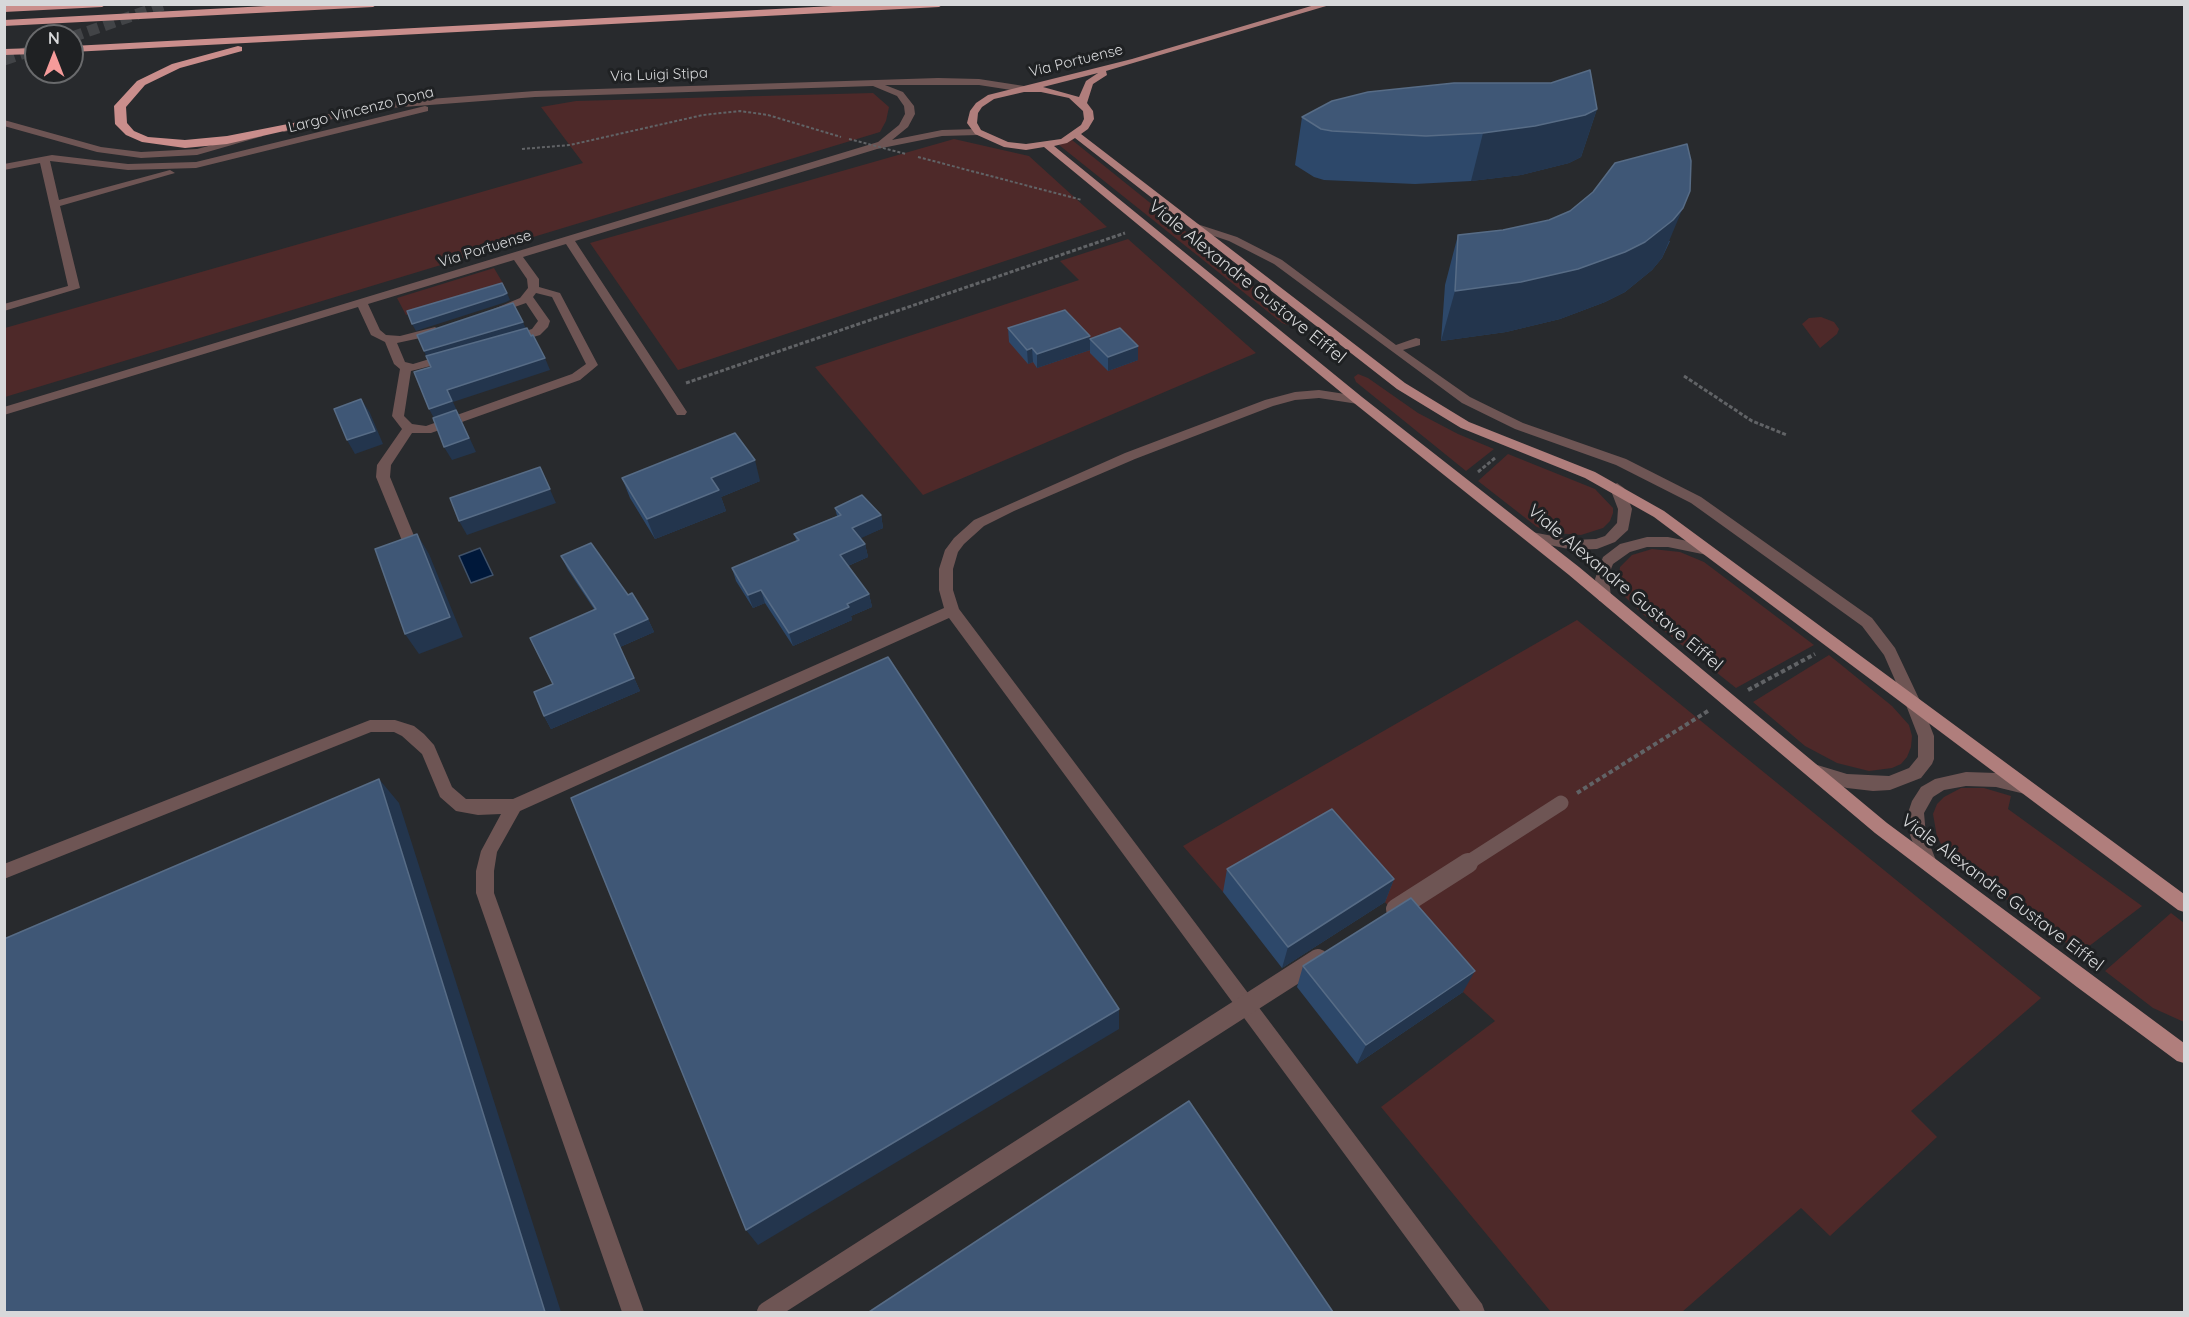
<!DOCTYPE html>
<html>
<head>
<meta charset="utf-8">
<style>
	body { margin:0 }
	#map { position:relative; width:2189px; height:1317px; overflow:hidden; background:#282a2d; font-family:Quicksand,sans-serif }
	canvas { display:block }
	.frame { position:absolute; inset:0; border:6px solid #d7d8da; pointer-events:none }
	.north { position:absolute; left:24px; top:24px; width:60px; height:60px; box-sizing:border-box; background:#1f2123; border:2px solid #696a6c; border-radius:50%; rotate:0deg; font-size:16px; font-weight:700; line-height:24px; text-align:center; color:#d7d8da }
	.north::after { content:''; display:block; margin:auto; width:21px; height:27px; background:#f59b9a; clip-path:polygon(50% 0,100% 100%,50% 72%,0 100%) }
</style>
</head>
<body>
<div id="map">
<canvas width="2189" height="1317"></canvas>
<div class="frame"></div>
<div class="north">N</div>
</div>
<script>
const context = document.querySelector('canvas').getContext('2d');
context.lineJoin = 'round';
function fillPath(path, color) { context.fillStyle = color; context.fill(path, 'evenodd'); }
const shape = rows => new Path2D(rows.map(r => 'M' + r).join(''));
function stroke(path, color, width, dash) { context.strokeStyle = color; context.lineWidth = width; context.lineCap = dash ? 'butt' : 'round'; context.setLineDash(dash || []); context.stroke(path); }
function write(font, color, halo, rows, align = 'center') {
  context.font = font + ' Quicksand,sans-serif'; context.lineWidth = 6; context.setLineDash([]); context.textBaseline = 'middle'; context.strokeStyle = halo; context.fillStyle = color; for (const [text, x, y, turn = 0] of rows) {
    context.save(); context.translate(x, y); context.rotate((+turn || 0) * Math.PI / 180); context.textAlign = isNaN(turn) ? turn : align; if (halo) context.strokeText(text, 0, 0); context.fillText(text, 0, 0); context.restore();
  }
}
fillPath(shape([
	[873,93,889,107,886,121,880,132,5,397,5,328,583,163,541,107,576,101],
	[954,139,1029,156,1107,227,678,370,590,243],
	[1072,140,1292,317,1294,323,1287,325,1282,323,1059,145],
	[1128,239,1256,353,923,495,815,367,1079,280,1060,261],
	[494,268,504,285,406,315,397,298],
	[1821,317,1834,322,1839,329,1837,334,1820,348,1802,324,1809,318],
	[1358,374,1368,378,1418,413,1458,434,1494,449,1466,471,1356,382,1354,377],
	[1508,454,1595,489,1613,508,1613,513,1610,521,1603,528,1581,535,1555,533,1537,527,1478,481],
	[1652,549,1680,552,1704,562,1814,645,1736,688,1644,615,1623,595,1618,585,1620,567,1632,555],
	[1577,620,2041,998,1911,1111,1937,1137,1830,1236,1801,1208,1682,1312,1551,1312,1381,1107,1495,1021,1463,992,1325,833,1223,892,1183,846],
	[1829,655,1892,706,1909,725,1912,736,1911,747,1907,757,1901,764,1892,768,1869,771,1837,763,1805,746,1753,702],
	[1961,788,1984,788,2011,796,2008,809,2142,906,2080,953,1966,870,1944,849,1937,837,1933,814,1937,804,1944,797],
	[2171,913,2184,923,2184,1022,2153,1008,2105,971]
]), '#4e2929');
const water = shape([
	[480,548,493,575,471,583,459,556,480,548]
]);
fillPath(water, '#00183a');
stroke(water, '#40526a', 1.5);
stroke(shape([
	[72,37,166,4],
	[4,60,36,49]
]), '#424447', 11, [11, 6]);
stroke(shape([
	[522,149,570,145,703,115,740,111,768,115,841,137],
	[918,157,1082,200]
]), '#616366', 2, [3, 2]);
stroke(shape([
	[1684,376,1752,421,1787,435],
	[686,383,1125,233],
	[1478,472,1495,458]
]), '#616366', 3, [4, 2]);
stroke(shape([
	[1748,690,1815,654],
	[1577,793,1708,711]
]), '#616366', 4, [4.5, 3]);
fillPath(shape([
	[938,78,979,79,1024,86,1029,89,1024,92,979,85,885,85,903,92,914,106,915,114,908,127,892,140,942,130,978,129,983,132,978,135,942,136,877,149,575,241,687,412,685,415,677,415,566,244,523,257,539,279,539,287,560,293,598,365,580,380,431,433,412,433,391,465,390,477,419,548,417,552,412,553,405,548,376,477,377,465,402,429,392,416,400,369,394,364,385,342,371,335,358,307,4,415,4,407,878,142,899,125,905,114,904,106,897,96,873,86,535,97,390,108,344,116,284,132,279,129,281,127,343,110,390,102,535,91,938,78],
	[514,260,527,279,528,288,520,298,489,311,495,314,526,303,538,321,532,329,506,337,506,343,510,344,540,335,548,327,550,321,533,297,536,293,552,297,586,364,572,374,426,426,412,424,404,416,411,371,450,361,452,358,446,354,413,364,405,362,397,343,439,334,441,331,435,327,400,336,386,335,380,330,368,304,514,260],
	[425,106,428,107,428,111,196,168,128,170,50,161,59,200,170,170,175,173,60,206,80,288,4,311,4,304,68,286,40,163,4,170,4,164,52,155,128,164,196,162,425,106],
	[4,120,101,147,141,152,197,149,258,133,263,136,197,155,141,158,97,152,4,126,4,120],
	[1194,223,1237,237,1282,260,1396,345,1416,338,1420,339,1420,345,1403,350,1470,397,1523,423,1626,459,1701,497,1872,618,1895,648,1922,705,1934,736,1934,759,1932,764,1921,778,1890,790,1873,791,1847,788,1808,776,1806,771,1808,766,1814,764,1847,774,1889,776,1909,768,1918,757,1918,736,1906,705,1884,655,1862,626,1691,503,1616,465,1515,429,1462,403,1274,264,1229,241,1190,228,1189,226,1194,223],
	[1319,390,1358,396,1364,400,1358,404,1319,398,1295,400,1273,406,1135,459,1014,511,984,526,964,544,958,552,953,569,953,590,959,609,1482,1304,1485,1312,1461,1312,949,618,520,811,497,852,494,871,494,893,644,1312,622,1312,476,893,476,871,481,851,501,814,478,815,456,811,440,797,422,754,402,736,394,732,371,732,4,879,4,864,370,720,395,720,414,726,424,734,434,745,452,787,466,799,513,799,944,608,939,590,939,569,945,550,954,538,974,520,1125,453,1265,400,1295,392,1319,390],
	[1617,483,1624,488,1632,509,1628,530,1615,542,1597,549,1573,550,1527,540,1525,537,1527,534,1532,532,1573,540,1596,539,1605,536,1617,523,1618,509,1610,488,1617,483],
	[1647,537,1668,537,1707,545,1714,550,1707,555,1668,547,1647,547,1630,552,1613,564,1611,569,1609,579,1611,597,1609,601,1599,601,1595,579,1603,557,1620,544,1647,537],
	[1966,772,1996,773,2031,782,2033,787,2031,792,2025,794,1996,787,1966,786,1944,790,1933,797,1924,813,1926,835,1937,863,1934,868,1928,871,1922,868,1910,835,1908,813,1912,801,1921,787,1935,779,1966,772]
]), '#6e5554');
fillPath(shape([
	[1318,4,1333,4,1106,71,1107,75,1093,84,1087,103,1093,111,1094,119,1088,129,1081,134,1405,383,1469,422,1595,472,1664,511,2184,894,2184,912,2178,910,1654,517,1585,478,1461,428,1397,389,1075,138,1067,143,1054,146,1362,397,1579,567,1887,823,2184,1043,2184,1063,2177,1061,2077,987,1875,833,1569,575,1354,403,1044,147,1026,150,1004,147,975,134,967,123,970,111,976,103,988,95,1132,59,1318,4],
	[1098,73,1086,81,1079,97,1043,87,1098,73],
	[1024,92,1041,92,1069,98,1083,111,1084,119,1081,125,1061,139,1026,144,1008,142,981,130,977,123,978,113,982,107,994,99,1024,92]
]), '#b07e7c');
fillPath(shape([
	[32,4,107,4,102,7,4,12,4,6,32,4],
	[304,4,378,4,373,7,4,26,4,20,304,4],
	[871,4,944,4,939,7,72,52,72,46,871,4],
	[238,46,242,47,242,51,180,68,145,85,126,107,127,123,134,131,148,137,185,140,227,136,298,122,302,123,302,127,227,144,185,148,142,142,126,135,115,124,114,106,137,81,172,64,238,46],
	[36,48,36,54,4,55,4,49,36,48]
]), '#ca8e8c');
stroke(shape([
	[849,139,906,154]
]), '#616366', 2, [3, 2]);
stroke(shape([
	[1466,864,1561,803]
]), '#6e5554', 15);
stroke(shape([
	[1396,909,1468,863],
	[767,1312,1318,959]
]), '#6e5554', 20);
fillPath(shape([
	[1597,109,1581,157,1569,163,1521,175,1471,181,1415,184,1324,180,1314,177,1295,165,1302,117],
	[1549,220,1670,241,1662,258,1652,270,1625,292,1605,302,1560,319,1506,332,1441,341,1445,285,1458,235,1503,230],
	[1008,328,1090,336,1090,350,1037,368,1033,362,1028,364,1009,342],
	[1090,339,1138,346,1138,360,1108,371,1090,353],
	[622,478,760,481,721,497,726,511,655,539,630,498],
	[835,508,881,515,883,528,860,538,865,544,868,557,848,566,869,594,872,607,851,616,852,620,793,646,765,603,753,608,736,581,732,568,797,542,794,534,837,516],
	[561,556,628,595,648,619,654,632,620,647,640,691,551,729,544,716,553,684,594,609,568,570],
	[1227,869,1394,879,1385,902,1282,968,1223,892],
	[1303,966,1463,992,1357,1064,1297,987]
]), '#2d486a');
fillPath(shape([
	[1597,109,1581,157,1569,163,1521,175,1471,181,1483,133],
	[1690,191,1662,258,1652,270,1625,292,1605,302,1560,319,1506,332,1441,341,1455,291],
	[507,293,510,300,506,302,416,331,412,324],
	[523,322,526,329,427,358,424,351],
	[1090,336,1090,350,1037,368,1037,354],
	[1138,346,1138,360,1108,371,1108,357],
	[1032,348,1033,362,1028,364,1027,350],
	[545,358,550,370,453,402,476,452,452,460,444,447,435,420,429,409,447,390],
	[361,399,370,413,383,444,355,454,347,440],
	[755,460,760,481,721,497,726,511,655,539,647,519,711,478],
	[540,467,556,503,467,535,459,521],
	[881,515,883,528,855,541,852,528],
	[417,534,429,554,463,637,419,654,405,634],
	[865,544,868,557,843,568,840,555],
	[761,590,765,603,753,608,748,595],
	[869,594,872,607,851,616,852,620,793,646,789,633],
	[648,619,654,632,620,647,640,691,551,729,544,716,614,634],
	[379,779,399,803,561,1312,545,1312],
	[1394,879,1385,902,1282,968,1288,947],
	[1475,971,1463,992,1357,1064,1366,1045],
	[1119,1009,1119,1029,758,1245,746,1230]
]), '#23354d');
const building = shape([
	[1590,70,1597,109,1585,115,1535,126,1483,133,1426,136,1332,131,1321,129,1302,117,1332,101,1368,92,1454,83,1551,83,1590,70],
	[1687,144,1691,161,1690,191,1683,208,1673,220,1645,242,1625,252,1578,269,1521,282,1455,291,1458,235,1503,230,1549,220,1570,211,1593,192,1615,163,1687,144],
	[502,283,507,293,503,295,412,324,407,311,502,283],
	[513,303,523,322,424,351,417,335,513,303],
	[1065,310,1090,336,1037,354,1032,348,1027,350,1008,328,1065,310],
	[527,328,531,336,533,335,545,358,447,390,452,401,429,409,414,372,431,367,426,356,527,328],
	[1120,328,1138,346,1108,357,1090,339,1120,328],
	[361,399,375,431,347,440,334,409,361,399],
	[456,410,469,438,444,447,433,418,456,410],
	[735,433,755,460,711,478,719,490,647,519,622,478,735,433],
	[540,467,550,489,459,521,450,498,540,467],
	[862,495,881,515,852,528,865,544,840,555,869,594,847,604,849,607,789,633,761,590,748,595,732,568,799,540,794,534,841,515,835,508,862,495],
	[417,534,450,617,405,634,375,549,417,534],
	[591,543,628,595,632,593,648,619,614,634,634,678,544,716,534,692,553,684,530,638,596,609,561,556,591,543],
	[888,657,1119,1009,746,1230,571,798,888,657],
	[379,779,545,1312,4,1312,4,939,379,779],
	[1332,809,1394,879,1288,947,1227,869,1332,809],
	[1411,898,1475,971,1366,1045,1303,966,1411,898],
	[1189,1101,1333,1312,869,1312,1189,1101]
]);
fillPath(building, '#3f5776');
stroke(building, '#576c86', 1.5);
write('15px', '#d7d8da', '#1f2123', [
	["Via Portuense",1076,61,-14],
	["Via Luigi Stipa",659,75,-2],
	["Largo Vincenzo Dona",361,110,-14],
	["Via Portuense",485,249,-17]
]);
write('18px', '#d7d8da', '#1f2123', [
	["Viale Alexandre Gustave Eiffel",1247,282,39],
	["Viale Alexandre Gustave Eiffel",1625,588,40],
	["Viale Alexandre Gustave Eiffel",2002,893,37]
]);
</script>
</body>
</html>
